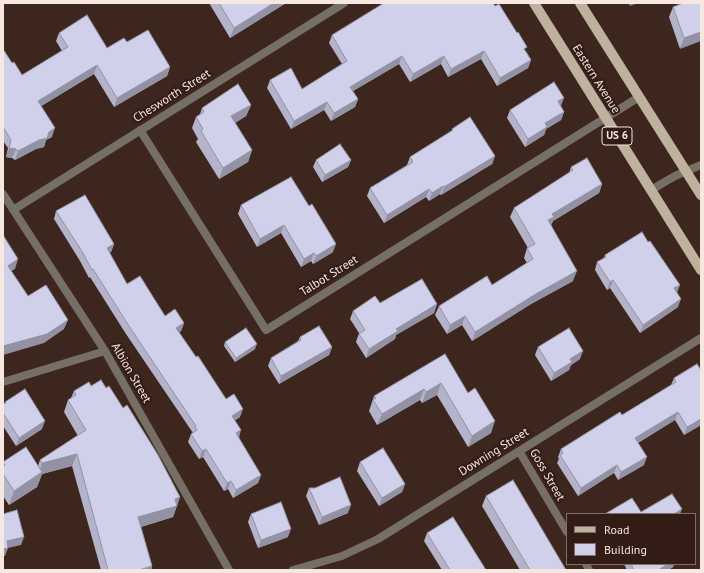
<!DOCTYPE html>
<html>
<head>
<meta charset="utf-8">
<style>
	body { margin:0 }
	#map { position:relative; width:704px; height:573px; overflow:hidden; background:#3c261e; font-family:"PT Sans",sans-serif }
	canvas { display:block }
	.frame { position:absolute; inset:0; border:4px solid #f6e7e1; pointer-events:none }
	.legend { position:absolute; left:566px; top:513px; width:130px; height:52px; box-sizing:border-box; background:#321c15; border:1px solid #806d67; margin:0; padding:5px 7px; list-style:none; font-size:12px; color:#f6e7e1 }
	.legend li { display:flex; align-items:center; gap:8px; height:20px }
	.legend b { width:20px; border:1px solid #806d67 }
</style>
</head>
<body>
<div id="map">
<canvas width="704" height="573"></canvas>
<div class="frame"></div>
<ul class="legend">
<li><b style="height:5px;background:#beb19d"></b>Road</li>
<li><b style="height:11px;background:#d1d0eb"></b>Building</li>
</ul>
</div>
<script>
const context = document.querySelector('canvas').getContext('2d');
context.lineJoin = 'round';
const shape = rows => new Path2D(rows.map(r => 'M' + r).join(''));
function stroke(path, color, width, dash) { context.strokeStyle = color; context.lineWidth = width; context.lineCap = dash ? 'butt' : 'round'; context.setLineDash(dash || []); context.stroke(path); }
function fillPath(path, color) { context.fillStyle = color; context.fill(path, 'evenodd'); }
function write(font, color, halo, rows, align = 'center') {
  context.font = font + ' "PT Sans",sans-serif'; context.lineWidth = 4; context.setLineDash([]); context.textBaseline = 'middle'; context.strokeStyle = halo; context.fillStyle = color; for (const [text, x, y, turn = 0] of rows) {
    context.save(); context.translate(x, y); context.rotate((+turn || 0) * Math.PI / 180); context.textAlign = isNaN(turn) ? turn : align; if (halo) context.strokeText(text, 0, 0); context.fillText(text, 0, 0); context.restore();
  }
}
stroke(shape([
	[140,130,266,330,639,97],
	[651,190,675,176,701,165],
	[3,194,105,351,229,570],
	[13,210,344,3],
	[3,382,105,351],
	[519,451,567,532],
	[586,564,589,570],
	[293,570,342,556,378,539,701,338]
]), '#756f65', 8);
stroke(shape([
	[534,3,701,270],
	[580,3,701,195]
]), '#beb19d', 10);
fillPath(shape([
	[209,3,286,3,230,38],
	[701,3,680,49,669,17,673,7],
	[59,33,107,48,127,42,170,67,167,76,114,107,94,74,41,106,52,137,46,140,44,147,36,149,15,160,12,158,6,157,8,148,3,141,3,49,12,63,22,75,62,51,56,41],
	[332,35,526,51,531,60,528,68,497,86,481,59,448,77,441,64,410,82,399,64,353,91,358,99,355,107,331,121,324,110,291,129,267,88,270,80,302,89,342,64,329,43],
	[251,105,246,116,235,123,252,150,248,162,219,179,196,142,198,139,192,128,196,117,200,114,202,108],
	[561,106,564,112,561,120,546,129,544,135,525,147,507,118,510,110],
	[452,129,495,156,492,164,441,195,440,194,429,201,426,197,384,223,367,196,370,188,407,165,410,157,451,132],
	[316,160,351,160,348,167,322,182,313,167],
	[571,167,602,184,599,193,553,221,551,225,573,281,531,304,472,341,462,325,447,334,435,315,439,306,492,285,527,263,524,258,527,248,528,248,510,217,514,208,569,173],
	[291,177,333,252,313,264,311,261,301,267,281,233,257,247,238,214,241,205],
	[56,211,114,244,111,252,109,253,127,284,165,316,184,323,181,331,179,332,196,357,226,399,240,417,235,420,239,438,261,475,258,483,233,498,228,489,224,491,203,457,199,459,188,442,191,434,193,433,126,334,90,277,89,278,80,261,54,219],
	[605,255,677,293,678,307,640,333,610,288,607,290,595,270,597,262,604,258],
	[380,303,437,304,434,313,396,335,395,339,366,358,356,342,359,333,350,319,353,311],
	[300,337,332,347,329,355,279,384,268,366,271,358,298,341],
	[225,342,255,349,235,362,224,346],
	[538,347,580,359,571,365,569,370,551,381,535,355],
	[445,354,491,433,468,447,437,395,422,403,420,400,377,425,369,411,374,396],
	[674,378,701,425,684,435,675,420,638,443,644,465,618,480,614,473,578,496,557,463,559,459,558,457,561,449,622,415,671,385],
	[91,386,180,497,173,517,141,527,152,566,151,570,101,570,72,466,42,474,37,487,9,505,3,496,3,462,38,466,40,460,78,436,64,412,68,400,71,398,74,391],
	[5,402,42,429,16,446,3,426,3,404,4,404],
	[360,462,405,484,402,492,379,506,357,471],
	[309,488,348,513,319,525,306,496],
	[486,496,566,570,520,570,482,506],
	[251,514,288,537,258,548,248,522],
	[427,533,486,570,442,570,424,541],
	[624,564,674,564,673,567,668,570,627,570]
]), '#b4b3ca');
fillPath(shape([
	[274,3,286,3,230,38,234,28],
	[630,3,639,3,629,6],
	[701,32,701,41,680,49,684,38],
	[484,51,481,59,448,77,451,69],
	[402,56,399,64,348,94,350,87],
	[444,56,441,64,410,82,413,74],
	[531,60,528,68,497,86,500,78],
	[97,65,94,74,35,110,38,101],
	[170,67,167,76,114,107,117,98],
	[564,98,561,106,558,101],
	[358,99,355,107,331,121,334,113],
	[327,102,324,110,291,129,294,121],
	[251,105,246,116,227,128,231,116],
	[564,112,561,120,546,129,544,135,525,147,528,139,545,123],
	[55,128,52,137,46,140,44,147,36,149,15,160,18,151],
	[9,148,16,149,12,158,6,157],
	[252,150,248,162,219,179,223,168],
	[495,156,492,164,441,195,444,187],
	[351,160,348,167,322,182,325,175],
	[602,184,599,193,553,221,551,226,548,220,552,214],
	[443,186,440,194,429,201,432,193],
	[429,189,426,197,384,223,387,215],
	[284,225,281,233,257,247,260,239],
	[114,244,111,252,104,256,107,248],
	[336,244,333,252,313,264,316,256],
	[314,253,311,261,301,267,304,259],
	[18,259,15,269,5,275,8,266],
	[577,271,573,281,531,304,472,341,475,332,534,295],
	[613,280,610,288,607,290,610,282],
	[680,285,677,293,674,288],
	[681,299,678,307,640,333,643,325],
	[437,304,434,313,396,335,395,339,366,358,369,349,396,329],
	[465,316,462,325,447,334,450,325],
	[68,320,64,329,44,343,3,355,3,346],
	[184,323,181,331,174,336,176,328],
	[257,344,255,349,235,362,236,358],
	[332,347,329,355,279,384,281,376],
	[583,351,580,359,571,365,569,370,551,381,554,373,570,359],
	[441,383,437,395,422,403,426,392],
	[424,389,420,400,377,425,382,414],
	[243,409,240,417,230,424,232,416],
	[678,412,675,420,632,446,635,438],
	[701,419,701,425,684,435,687,427],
	[45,421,42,429,16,446,19,438],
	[495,421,491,433,468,447,472,436],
	[241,430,239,438,236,433],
	[206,449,203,457,199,459,202,451],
	[77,454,72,466,42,474,37,487,9,505,14,491,38,475,42,463],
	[647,457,644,465,618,480,621,472],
	[617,465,614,473,578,496,581,488],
	[261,475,258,483,233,498,236,490],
	[231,481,228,489,224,491,227,483],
	[405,484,402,492,379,506,382,498],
	[180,497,173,517,134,529,138,517,175,499],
	[351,505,348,513,319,525,322,517],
	[682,509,680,514,674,514],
	[291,529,288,537,258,548,261,540],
	[24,537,21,545,8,548,5,556,3,556,3,549,7,541],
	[668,564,674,564,673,567,668,570,658,570],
	[152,566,151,570,139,570]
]), '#9292a4');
const building = shape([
	[219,3,274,3,234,28,219,3],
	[384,3,493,3,495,6,499,4,517,33,518,32,527,47,524,49,531,60,500,78,484,51,451,69,444,56,413,74,402,56,350,87,358,99,334,113,327,102,294,121,270,80,291,68,302,89,347,61,332,35,384,3],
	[683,3,701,3,701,32,684,38,673,7,683,3],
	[87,15,107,48,124,38,127,42,148,30,170,67,117,98,97,65,38,101,55,128,49,132,47,138,39,140,18,151,16,149,9,148,11,140,3,127,3,49,12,63,14,62,22,75,68,47,59,33,87,15],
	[554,82,564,98,558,101,564,112,545,123,547,127,528,139,510,110,554,82],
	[238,84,251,105,231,116,252,150,223,168,201,131,203,129,196,117,204,112,202,108,238,84],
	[470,117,495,156,444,187,443,186,432,193,429,189,387,215,370,188,413,162,410,157,453,130,452,129,470,117],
	[340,144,351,160,325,175,316,160,340,144],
	[587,158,602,184,552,214,554,217,548,220,577,271,534,295,475,332,465,316,450,325,439,306,487,276,492,285,533,259,527,248,535,244,514,208,573,170,571,167,587,158],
	[291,177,309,206,312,204,336,244,316,256,314,253,304,259,284,225,260,239,241,205,291,177],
	[85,195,114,244,107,248,127,284,140,276,165,316,175,309,184,323,176,328,196,357,198,356,226,399,234,394,243,409,232,416,241,430,236,433,261,475,236,490,231,481,227,483,206,449,202,451,191,434,197,430,195,427,196,426,129,326,93,269,92,270,83,253,56,211,85,195],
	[642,232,648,242,650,241,680,285,674,288,681,299,643,325,613,280,610,282,597,262,606,257,605,255,642,232],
	[3,235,18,259,8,266,28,296,46,285,68,320,47,334,3,346,3,235],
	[422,279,437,304,396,329,398,331,369,349,359,334,365,330,353,311,375,296,380,303,422,279],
	[319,326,332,347,281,376,271,358,301,340,300,337,319,326],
	[246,328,257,344,236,358,225,342,246,328],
	[569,328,583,351,570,359,572,362,554,373,538,347,569,328],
	[445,354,468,393,475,388,495,421,472,436,441,383,426,392,424,389,382,414,373,400,376,398,374,396,445,354],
	[697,364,701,370,701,419,687,427,678,412,635,438,647,457,621,472,617,465,581,488,560,455,563,453,561,449,620,412,622,415,676,382,674,378,697,364],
	[101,380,106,388,109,386,123,408,127,405,158,455,180,497,175,499,177,506,138,517,152,566,139,570,108,570,77,454,42,463,40,460,86,430,68,400,76,395,74,391,89,382,91,386,101,380],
	[25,389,45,421,19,438,3,413,3,404,6,403,5,402,25,389],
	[26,447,42,472,14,491,3,474,3,466,5,465,3,462,26,447],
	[383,448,405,484,382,498,360,462,383,448],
	[340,477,351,505,322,517,309,488,315,488,340,477],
	[513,480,566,570,530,570,486,496,513,480],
	[672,494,682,509,674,514,605,514,632,498,641,512,672,494],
	[281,502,291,529,261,540,251,514,281,502],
	[17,510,24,537,7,541,8,548,3,549,3,514,17,510],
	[453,517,486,570,450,570,427,533,453,517],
	[631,564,668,564,658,570,634,570,631,564]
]);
fillPath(building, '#d1d0eb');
stroke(building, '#9292a4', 1);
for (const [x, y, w] of [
	[617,136,30]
]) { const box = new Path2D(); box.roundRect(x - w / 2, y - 9, w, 18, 3); context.fillStyle = '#321c15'; context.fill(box); stroke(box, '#f6e7e1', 1); }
write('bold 11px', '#f6e7e1', null, [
	["US 6",617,136]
]);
write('12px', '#f6e7e1', '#321c15', [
	["Eastern Avenue",596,79,58],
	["Chesworth Street",172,96,-32],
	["Talbot Street",329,276,-32],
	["Albion Street",131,373,60],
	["Downing Street",494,452,-32],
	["Goss Street",547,475,60]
]);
</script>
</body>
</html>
